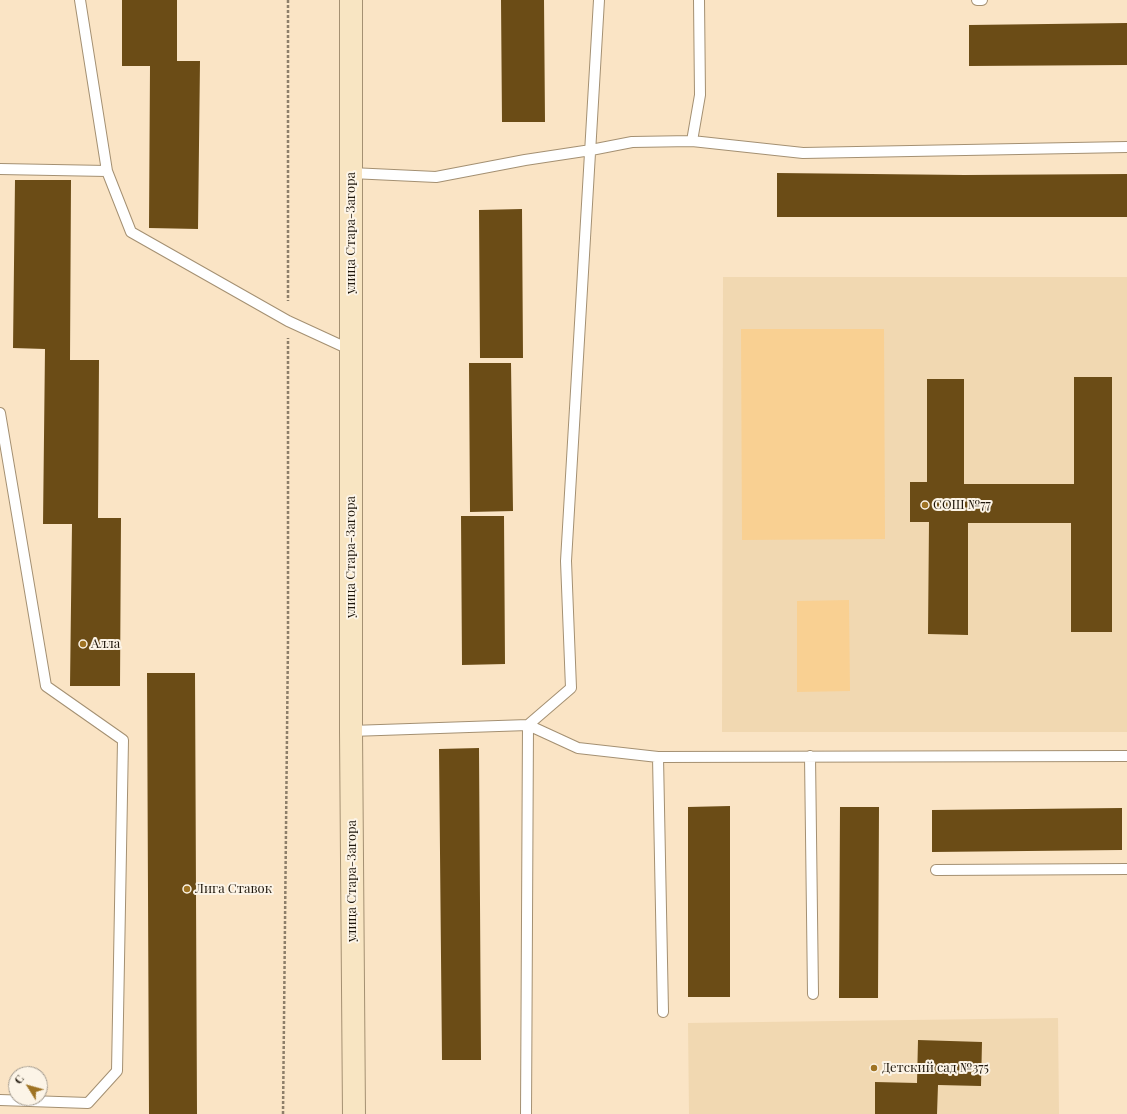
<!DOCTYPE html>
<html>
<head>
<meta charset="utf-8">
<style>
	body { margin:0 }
	#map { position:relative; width:1127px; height:1114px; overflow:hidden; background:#fae4c5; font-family:"Playfair Display",serif }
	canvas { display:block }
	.north { position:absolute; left:8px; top:1066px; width:40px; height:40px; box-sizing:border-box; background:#fcf4e7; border:1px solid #a39b8f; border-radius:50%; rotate:307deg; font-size:11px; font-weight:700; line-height:16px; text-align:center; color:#1e160b }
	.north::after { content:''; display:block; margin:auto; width:14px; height:18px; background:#9f7323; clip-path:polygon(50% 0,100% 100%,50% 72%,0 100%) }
</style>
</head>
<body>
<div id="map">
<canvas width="1127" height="1114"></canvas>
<div class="north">С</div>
</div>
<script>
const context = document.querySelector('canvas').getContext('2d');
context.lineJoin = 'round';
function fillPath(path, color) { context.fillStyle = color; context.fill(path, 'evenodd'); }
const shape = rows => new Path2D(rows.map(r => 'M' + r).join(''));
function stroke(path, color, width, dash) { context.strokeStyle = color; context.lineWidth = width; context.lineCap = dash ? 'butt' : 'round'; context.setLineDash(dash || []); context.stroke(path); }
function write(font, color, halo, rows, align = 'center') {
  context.font = font + ' "Playfair Display",serif'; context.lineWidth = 4; context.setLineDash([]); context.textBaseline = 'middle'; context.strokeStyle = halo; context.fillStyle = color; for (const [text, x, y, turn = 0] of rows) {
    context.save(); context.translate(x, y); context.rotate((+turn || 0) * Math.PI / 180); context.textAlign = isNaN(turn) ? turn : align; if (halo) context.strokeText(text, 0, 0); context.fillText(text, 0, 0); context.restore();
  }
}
fillPath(shape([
	[723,277,1127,277,1127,732,722,732],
	[1058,1018,1059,1114,689,1114,688,1023]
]), '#f1d8b1');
fillPath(shape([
	[741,329,884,329,885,539,742,540],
	[849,600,850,691,797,692,797,601]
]), '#f9d092');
fillPath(shape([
	[122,0,177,0,177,61,200,61,198,229,149,228,150,66,122,66],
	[501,0,544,0,545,122,502,122],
	[1127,23,1127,65,969,66,969,25],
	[777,173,965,175,1127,174,1127,217,777,217],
	[15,180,71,180,70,360,99,360,98,518,121,518,120,686,70,686,72,524,43,524,45,349,13,348],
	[522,209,523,358,480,358,479,210],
	[469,363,511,363,513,511,470,512],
	[1074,377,1112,377,1112,632,1071,632,1071,523,968,523,968,635,928,634,929,522,910,522,910,482,927,482,927,379,964,379,964,484,1074,484],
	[461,516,504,516,505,664,462,665],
	[147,673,195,673,197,1114,149,1114],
	[479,748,481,1060,442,1060,439,749],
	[730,806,730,997,688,997,688,807],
	[840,807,879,807,878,998,839,998],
	[1122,808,1122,850,932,852,932,810],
	[918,1040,982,1042,981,1086,938,1085,937,1114,875,1114,875,1082,917,1083]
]), '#6b4c16');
const lane = shape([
	[80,0,107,171,131,232,288,321,351,350],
	[977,0,982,0],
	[692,141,700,95,699,0],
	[0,169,107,171],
	[351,173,436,177,525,160,591,150,632,142,692,141,803,153,1127,147],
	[0,413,46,686,123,740,117,1071,88,1103,0,1100],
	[351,731,528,725,578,748,658,757,1127,756],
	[810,756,813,994],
	[658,757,663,1012],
	[936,870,1127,869],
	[526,1114,528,725,571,688,566,561,599,0]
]);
const secondary = shape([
	[351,0,351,731,354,1114]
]);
stroke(lane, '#a49072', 12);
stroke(secondary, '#a49072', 24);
stroke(shape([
	[288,0,288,301],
	[283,1114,288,639,288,338]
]), '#8d7e69', 2.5, [3, 2]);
stroke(lane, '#fff', 10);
stroke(secondary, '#f8e5c2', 22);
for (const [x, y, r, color] of [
	[925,505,4,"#9f7323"],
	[83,644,4,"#9f7323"],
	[187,889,4,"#9f7323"],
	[874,1068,4,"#9f7323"]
]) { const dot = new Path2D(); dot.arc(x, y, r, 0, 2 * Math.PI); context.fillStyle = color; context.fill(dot); stroke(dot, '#fcf4e7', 1.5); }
write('13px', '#1e160b', '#fcf4e7', [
	["улица Стара-Загора",351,233,-90],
	["улица Стара-Загора",351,557,-90],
	["улица Стара-Загора",352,881,-90]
]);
write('13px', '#1e160b', '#fcf4e7', [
	["СОШ №77",933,505],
	["Алла",91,644],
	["Лига Ставок",195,889],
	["Детский сад №375",882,1068]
], 'left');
</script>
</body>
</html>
